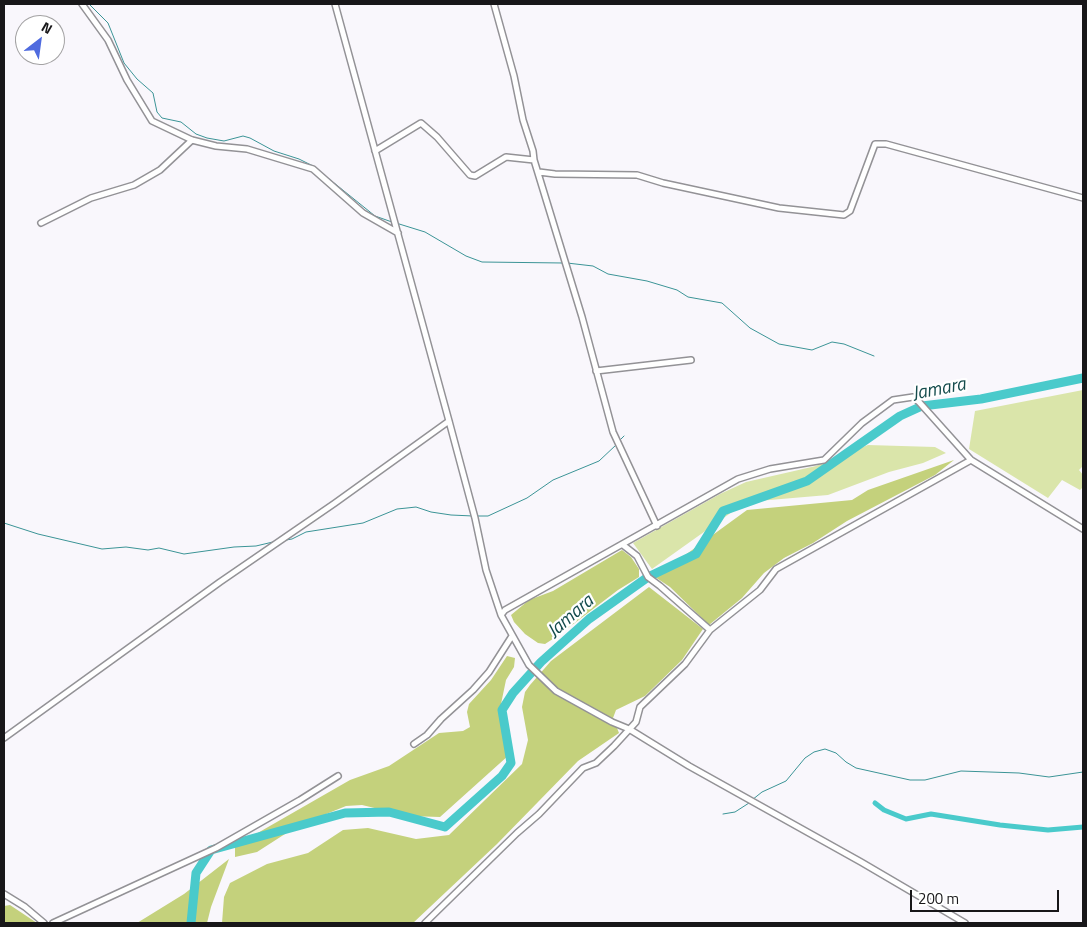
<!DOCTYPE html>
<html>
<head>
<meta charset="utf-8">
<style>
	body { margin:0 }
	#map { position:relative; width:1087px; height:927px; overflow:hidden; background:#f9f7fc; font-family:"Titillium Web",sans-serif }
	canvas { display:block }
	.frame { position:absolute; inset:0; border:5px solid #181719; pointer-events:none }
	.north { position:absolute; left:15px; top:15px; width:50px; height:50px; box-sizing:border-box; background:#fff; border:1px solid #a3a2a3; border-radius:50%; rotate:30deg; font-size:14px; font-weight:700; line-height:20px; text-align:center; color:#181719 }
	.north::after { content:''; display:block; margin:auto; width:18px; height:22px; background:#4f6bdf; clip-path:polygon(50% 0,100% 100%,50% 72%,0 100%) }
	.scale { position:absolute; left:910px; top:890px; width:149px; height:22px; box-sizing:border-box; border:2px solid #181719; border-top:0; padding-left:6px; font-size:15px; line-height:18px; white-space:nowrap; color:#181719; -webkit-text-stroke:4px #fff; paint-order:stroke }
</style>
</head>
<body>
<div id="map">
<canvas width="1087" height="927"></canvas>
<div class="frame"></div>
<div class="north">N</div>
<div class="scale">200 m</div>
</div>
<script>
const context = document.querySelector('canvas').getContext('2d');
context.lineJoin = 'round';
function fillPath(path, color) { context.fillStyle = color; context.fill(path, 'evenodd'); }
const shape = rows => new Path2D(rows.map(r => 'M' + r).join(''));
function stroke(path, color, width, dash) { context.strokeStyle = color; context.lineWidth = width; context.lineCap = dash ? 'butt' : 'round'; context.setLineDash(dash || []); context.stroke(path); }
function write(font, color, halo, rows, align = 'center') {
  context.font = font + ' "Titillium Web",sans-serif'; context.lineWidth = 4.5; context.setLineDash([]); context.textBaseline = 'middle'; context.strokeStyle = halo; context.fillStyle = color; for (const [text, x, y, turn = 0] of rows) {
    context.save(); context.translate(x, y); context.rotate((+turn || 0) * Math.PI / 180); context.textAlign = isNaN(turn) ? turn : align; if (halo) context.strokeText(text, 0, 0); context.fillText(text, 0, 0); context.restore();
  }
}
fillPath(shape([
	[1083,390,1083,466,1079,470,1083,475,1083,487,1080,490,1062,480,1048,498,969,449,975,411],
	[868,445,935,447,946,453,923,463,889,472,828,495,746,502,652,569,633,543,720,494,746,482,816,466]
]), '#dae5aa');
fillPath(shape([
	[954,460,935,475,847,521,813,543,784,558,764,573,742,598,709,625,670,587,655,577,747,510,852,500,868,490],
	[622,550,631,557,639,569,639,577,618,590,559,635,545,644,538,643,525,634,514,622,511,615,529,600,553,591],
	[649,587,703,629,682,660,645,696,616,710,613,718,619,733,578,761,497,844,413,923,222,923,224,897,230,883,267,864,308,853,343,830,368,828,416,839,449,835,522,764,528,740,522,707,525,692,530,685,551,661],
	[507,656,515,658,514,667,506,680,501,704,504,738,509,755,440,817,408,816,362,805,346,806,299,825,257,852,235,857,235,846,350,780,389,766,439,733,463,731,470,727,467,712,469,704,491,680],
	[229,859,211,907,207,923,137,923,184,894],
	[10,905,37,923,4,923,4,906]
]), '#c4d17c');
stroke(shape([
	[89,4,108,23,124,63,137,79,153,93,157,112,162,118,181,122,196,134,207,138,224,141,243,136,250,138,274,151,299,159,313,166,375,216,392,222],
	[396,223,425,232,466,256,482,262,563,263],
	[567,263,593,266,608,274,647,281,677,290,688,297,722,303,750,328,779,344,812,350,832,342,844,344,874,356],
	[620,440,624,436],
	[477,516,488,516,527,498,553,480,599,461,616,445],
	[4,523,38,534,102,549,126,547,148,550,159,548,184,554,234,547,256,546,277,541],
	[286,540,292,539,306,532,363,523,397,509,407,508,416,507,431,512,451,515,473,516],
	[752,800,762,792,786,781,805,758,814,752,825,749,836,753,846,762,856,768,910,780,925,780,961,771,1019,773,1049,777,1083,772],
	[723,814,735,812,749,803]
]), '#3b9496', 1);
stroke(shape([
	[875,803,884,810,906,819,931,814,1000,825,1048,830,1083,827]
]), '#4acacb', 5);
stroke(shape([
	[191,923,196,873,211,850,345,813,389,812,445,827,502,776,511,763,502,710,513,693,541,662,589,619,648,577,696,554,723,511,807,481,900,416,922,406,981,399,1083,378]
]), '#4acacb', 9);
const minor = shape([
	[82,4,108,40,127,80,152,121,192,140,216,146,247,149,313,169,363,213,398,233],
	[335,4,449,421,475,518,486,570,501,615,505,610,738,479,770,469,824,460,862,423,893,400,913,397,919,402,971,460,1083,529],
	[494,4,514,76,523,120,533,151,534,160,582,317,613,432,657,526],
	[375,151,421,123,437,137,470,175,475,176,506,157,534,160],
	[539,172,555,174,637,175,663,183,779,208,844,215,850,211,875,144,886,144,1083,198],
	[41,223,91,198,134,185,160,170,192,140],
	[596,371,691,360],
	[623,545,637,556,648,577,660,586,710,630],
	[501,615,529,665,556,691,612,722,629,729,689,766,861,862,965,923],
	[4,738,220,582,335,503,449,421],
	[414,744,427,735,441,719,473,690,489,672,512,636],
	[4,894,25,907,44,923],
	[53,923,216,848,300,800,338,776],
	[425,923,517,833,539,814,583,768,596,763,614,746,636,722,640,707,685,664,710,630,760,590,776,569,971,460]
]);
stroke(minor, '#939296', 8);
stroke(minor, '#fff', 5);
write('italic 19px', '#154c4d', '#fff', [
	["Jamara",939,390,-11],
	["Jamara",571,617,-41]
]);
</script>
</body>
</html>
